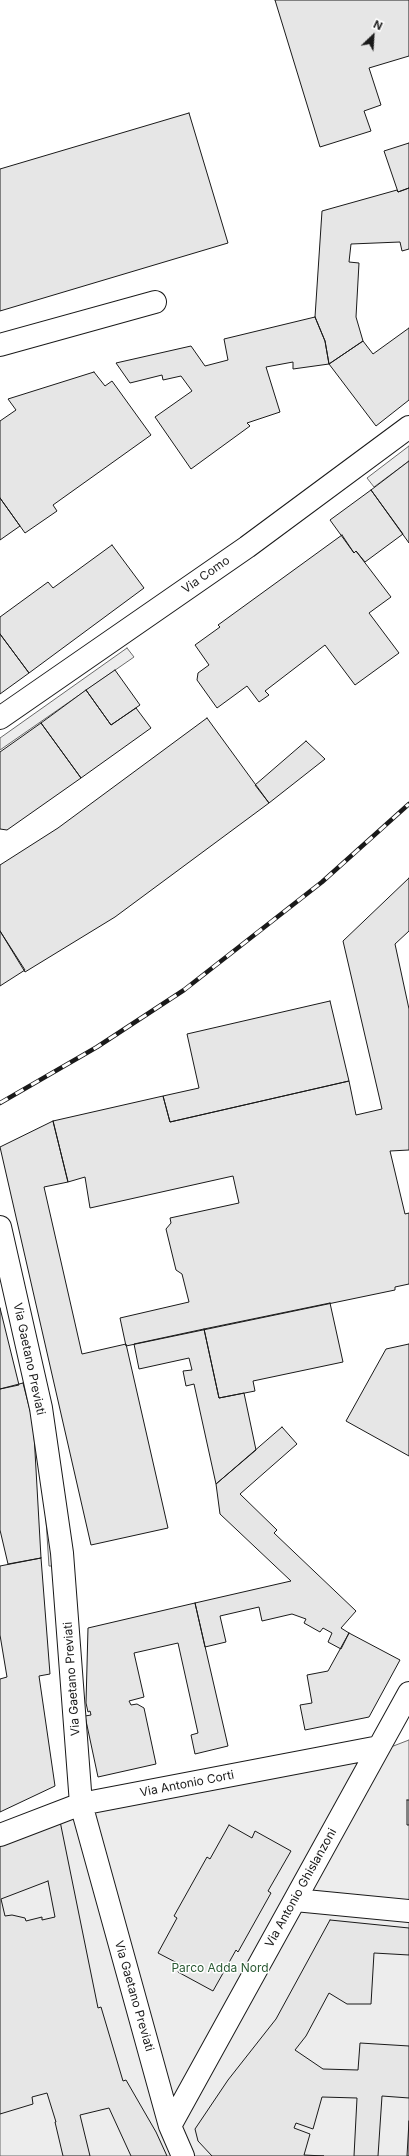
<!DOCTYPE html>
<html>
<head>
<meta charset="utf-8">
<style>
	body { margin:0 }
	#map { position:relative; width:409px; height:2156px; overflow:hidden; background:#fff; font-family:Inter,sans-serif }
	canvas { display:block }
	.north { position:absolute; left:353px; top:16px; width:40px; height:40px; -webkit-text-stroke:3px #fff; paint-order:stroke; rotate:25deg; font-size:11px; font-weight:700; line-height:16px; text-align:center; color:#1a1a1a }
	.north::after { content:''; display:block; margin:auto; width:14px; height:18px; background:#1a1a1a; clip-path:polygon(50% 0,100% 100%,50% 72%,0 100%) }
</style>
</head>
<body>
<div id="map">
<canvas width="409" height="2156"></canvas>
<div class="north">N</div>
</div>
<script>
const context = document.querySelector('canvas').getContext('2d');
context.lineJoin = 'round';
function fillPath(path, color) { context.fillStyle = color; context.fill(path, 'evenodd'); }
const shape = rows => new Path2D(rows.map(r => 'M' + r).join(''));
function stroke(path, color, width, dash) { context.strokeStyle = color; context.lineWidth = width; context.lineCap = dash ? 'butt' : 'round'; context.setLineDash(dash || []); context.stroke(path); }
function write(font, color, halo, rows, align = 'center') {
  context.font = font + ' Inter,sans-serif'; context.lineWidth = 3; context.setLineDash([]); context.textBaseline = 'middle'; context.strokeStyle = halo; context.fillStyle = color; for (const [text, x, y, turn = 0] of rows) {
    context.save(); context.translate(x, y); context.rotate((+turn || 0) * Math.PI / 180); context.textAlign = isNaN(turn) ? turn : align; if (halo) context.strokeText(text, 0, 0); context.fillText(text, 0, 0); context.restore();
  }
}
const built = shape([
	[409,446,409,461,374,487,367,478,409,446],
	[127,648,134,657,0,750,0,738,127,648],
	[46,1520,60,1566,49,1566,46,1520],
	[409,1740,409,2156,0,2156,0,1841,82,1798,352,1762,409,1740]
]);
fillPath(built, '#ededed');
stroke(built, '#6a6a6a', 1);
const building = shape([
	[275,0,409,0,409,56,369,68,381,105,364,111,371,131,320,147,275,0],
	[189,113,228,243,0,311,0,169,189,113],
	[409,143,409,188,398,192,384,151,409,143],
	[409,188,409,249,402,251,400,242,351,244,349,262,359,263,356,317,363,341,329,364,325,341,315,317,322,211,397,190,398,192,409,188],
	[315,317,325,341,329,364,293,369,293,362,266,367,280,412,247,423,250,426,191,469,155,417,192,391,181,376,163,380,162,375,130,383,116,363,191,346,205,366,228,360,224,339,315,317],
	[409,328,409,400,376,426,329,364,363,341,373,354,409,328],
	[94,372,105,386,112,381,151,435,53,505,57,511,25,533,0,498,0,421,16,410,8,399,94,372],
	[409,461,409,543,371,490,409,461],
	[371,490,403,534,365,562,356,551,354,553,330,520,371,490],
	[0,498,20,526,0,540,0,498],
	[342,535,354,553,356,551,391,597,369,613,399,653,355,685,325,645,265,691,269,695,259,702,247,686,217,708,197,680,198,673,209,665,195,645,220,627,218,625,342,535],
	[112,545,144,588,29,673,0,634,0,617,48,582,53,588,112,545],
	[0,634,29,673,0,694,0,634],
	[115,670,140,705,111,725,86,690,115,670],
	[86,690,111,725,136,708,151,728,81,778,41,723,86,690],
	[207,718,269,803,115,917,25,972,0,931,0,865,58,828,207,718],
	[41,723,81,778,7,830,0,829,0,752,41,723],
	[306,741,325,759,269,803,255,785,306,741],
	[409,878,409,931,395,944,409,1009,409,1150,390,1151,405,1214,409,1213,409,1284,395,1287,395,1290,126,1346,120,1318,189,1302,182,1274,176,1270,166,1229,171,1223,170,1218,239,1203,233,1176,90,1208,85,1177,68,1182,53,1121,163,1096,170,1122,349,1081,356,1115,382,1109,343,941,409,878],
	[0,931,25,970,0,986,0,931],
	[330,1001,349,1081,170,1122,163,1096,199,1088,187,1034,330,1001],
	[53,1121,68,1182,44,1187,82,1354,126,1344,168,1528,91,1545,0,1147,53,1121],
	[330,1303,343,1362,253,1381,255,1391,219,1398,204,1329,330,1303],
	[0,1308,19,1385,0,1389,0,1308],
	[204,1329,219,1398,244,1393,256,1450,216,1484,194,1384,186,1386,183,1371,192,1370,189,1358,139,1369,134,1344,204,1329],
	[409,1344,409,1456,346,1421,386,1349,409,1344],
	[23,1383,32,1418,34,1434,41,1558,8,1564,0,1530,0,1389,23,1383],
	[282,1427,297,1444,240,1494,277,1530,274,1533,356,1611,341,1628,349,1633,341,1649,328,1642,332,1633,323,1628,320,1632,304,1623,306,1619,292,1614,262,1621,259,1607,220,1616,226,1642,205,1647,195,1603,291,1581,220,1514,216,1484,282,1427],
	[41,1558,50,1674,39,1676,55,1786,0,1812,0,1679,7,1677,0,1635,0,1566,41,1558],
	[195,1603,228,1746,195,1754,191,1735,198,1733,178,1643,134,1653,144,1697,129,1701,131,1705,137,1704,144,1708,156,1764,98,1777,85,1716,91,1715,90,1711,88,1712,86,1703,88,1628,195,1603],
	[349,1633,400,1660,369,1717,305,1730,300,1705,312,1703,307,1675,328,1671,349,1633],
	[407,1800,409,1800,409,1825,407,1825,407,1800],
	[60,1821,98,2008,101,2007,123,2081,126,2080,156,2132,167,2156,131,2156,109,2108,80,2115,90,2156,63,2156,55,2122,56,2122,47,2093,32,2097,33,2104,0,2114,0,1844,60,1821],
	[48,1881,55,1917,42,1920,42,1917,26,1921,25,1918,12,1915,5,1916,1,1899,48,1881],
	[229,1825,252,1838,255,1831,291,1851,268,1891,271,1893,238,1952,236,1950,213,1991,178,1972,181,1965,158,1953,177,1918,174,1916,207,1857,210,1859,229,1825],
	[330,1920,409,1928,409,1955,374,1953,371,2004,347,2004,329,1993,306,2036,295,2050,323,2069,358,2070,360,2043,409,2046,409,2098,382,2096,378,2156,354,2156,357,2098,322,2097,313,2129,296,2123,294,2128,310,2134,304,2155,324,2156,212,2156,198,2141,195,2129,228,2080,276,2019,330,1920],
	[409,2121,409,2156,407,2156,409,2121]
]);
fillPath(building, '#e6e6e6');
stroke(building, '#1a1a1a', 1);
const minor = shape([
	[0,345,155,302],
	[0,718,247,547,409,427],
	[0,1227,41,1408,62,1553,81,1804,170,2126,183,2156],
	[0,1835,81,1804,379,1747],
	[295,1900,409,1911],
	[170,2126,409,1693]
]);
stroke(minor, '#1a1a1a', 24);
stroke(minor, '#fff', 22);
const rail = shape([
	[0,1103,97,1047,184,990,322,882,409,804]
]);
stroke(rail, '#1a1a1a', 4.5);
stroke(rail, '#fff', 3, [9]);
write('12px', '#1a1a1a', '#fff', [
	["Via Como",206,575,-35],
	["Via Gaetano Previati",29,1359,78],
	["Via Gaetano Previati",72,1679,-94],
	["Via Antonio Corti",187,1784,-11],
	["Via Antonio Ghislanzoni",301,1888,-61],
	["Via Gaetano Previati",134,1996,74]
]);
write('12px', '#2b5a34', '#fff', [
	["Parco Adda Nord",220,1968]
]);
</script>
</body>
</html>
